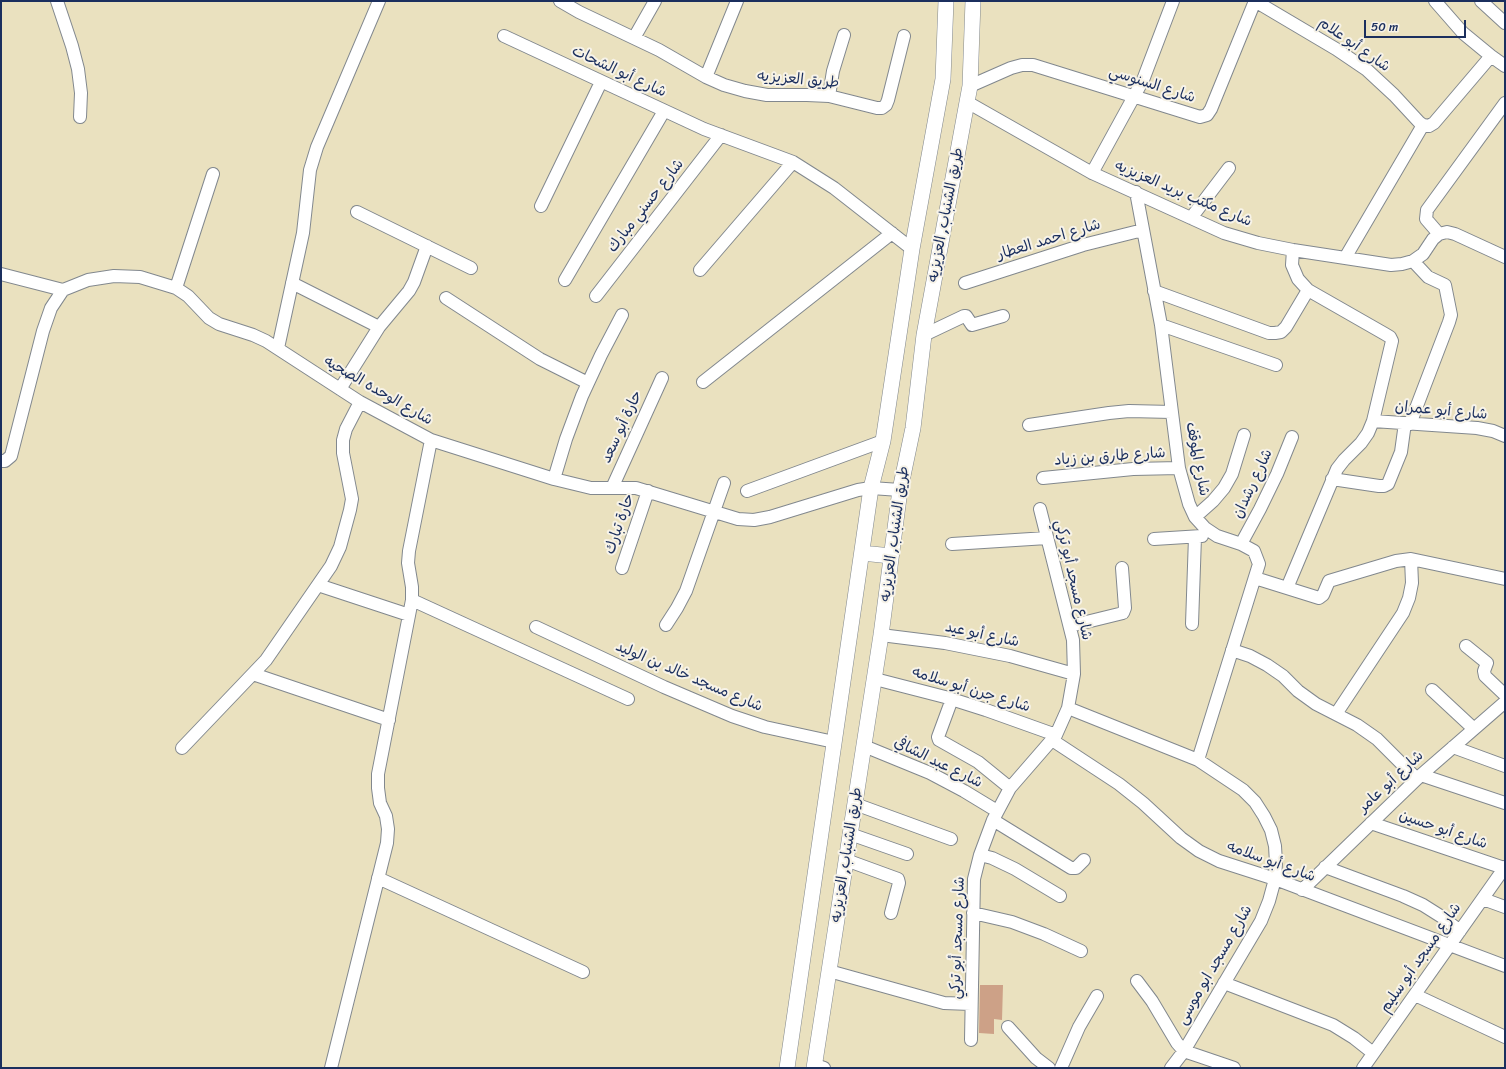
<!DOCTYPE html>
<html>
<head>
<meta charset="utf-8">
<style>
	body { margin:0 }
	#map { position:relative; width:1506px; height:1069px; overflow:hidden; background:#eae1bf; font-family:Sriracha,sans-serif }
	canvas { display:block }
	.frame { position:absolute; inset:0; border:2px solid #1b2f5e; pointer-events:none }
	.scale { position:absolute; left:1364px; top:20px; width:102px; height:18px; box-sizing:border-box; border:2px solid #1b2f5e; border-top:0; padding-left:5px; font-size:12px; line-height:14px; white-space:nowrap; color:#1b2f5e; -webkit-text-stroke:3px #f7f3e8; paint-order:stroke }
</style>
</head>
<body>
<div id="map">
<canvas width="1506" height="1069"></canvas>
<div class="frame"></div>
<div class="scale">50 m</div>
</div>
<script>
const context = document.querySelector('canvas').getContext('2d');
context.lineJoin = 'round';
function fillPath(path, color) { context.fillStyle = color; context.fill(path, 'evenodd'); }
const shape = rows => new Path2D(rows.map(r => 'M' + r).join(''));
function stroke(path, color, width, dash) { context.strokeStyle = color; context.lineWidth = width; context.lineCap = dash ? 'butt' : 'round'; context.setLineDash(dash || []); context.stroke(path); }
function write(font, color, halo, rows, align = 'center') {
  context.font = font + ' Sriracha,"Playpen Sans Arabic",sans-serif'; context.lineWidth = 4; context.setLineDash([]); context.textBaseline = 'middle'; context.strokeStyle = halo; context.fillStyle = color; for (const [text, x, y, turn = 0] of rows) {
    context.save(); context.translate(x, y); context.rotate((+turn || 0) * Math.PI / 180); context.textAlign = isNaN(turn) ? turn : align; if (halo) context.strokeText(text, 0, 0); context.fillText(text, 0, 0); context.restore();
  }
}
fillPath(shape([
	[980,985,1003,985,1002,1020,994,1019,994,1034,979,1033]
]), '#cda187');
const minor = shape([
	[57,1,72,46,78,69,81,93,80,117],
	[560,1,579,12,659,50,706,77,724,85,745,91,767,95,807,95,829,96,877,108,882,108,886,105,888,100,904,36],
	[1255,1,1336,49,1367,70,1394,95,1419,122,1423,125,1429,126,1434,123,1491,56],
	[1435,1,1463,33,1491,56,1505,66],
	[1481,1,1505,23],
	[504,36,704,129,793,162,834,188,912,249],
	[634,38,655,1],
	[706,77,737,1],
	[970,86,1011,68,1022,65,1033,65,1200,117,1207,115,1211,109,1255,1],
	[829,96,833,71,844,35],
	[967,102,1092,173,1224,233,1258,243,1293,250,1391,265,1402,264,1413,261,1423,254,1433,239,1439,234,1447,232,1455,234,1505,257],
	[1092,173,1143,80,1173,1],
	[1136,192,1161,325,1179,468,1189,504,1195,517,1205,528,1217,536,1241,544,1254,551,1259,564,1198,760],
	[541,206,601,82],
	[357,212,471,268],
	[1191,218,1229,168],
	[1439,234,1426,219,1427,210,1505,103],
	[1345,258,1423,125],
	[700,270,793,162],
	[1,274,63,290],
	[565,280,664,111],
	[292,283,379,327],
	[965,283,1083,245,1143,230],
	[176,288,213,174],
	[1154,291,1269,333,1275,333,1281,332,1286,327,1308,290],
	[596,296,721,135],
	[446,298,540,359,588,383],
	[1161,325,1276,365],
	[924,335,964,316,966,316,972,325,1003,316],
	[278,348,303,233,310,170,317,147,379,1],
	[703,382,892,233],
	[340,389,379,327,409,291,414,282,427,246],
	[1373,421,1477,428,1493,431,1505,436],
	[1410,424,1449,322,1451,315,1445,285,1428,277,1413,261],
	[1029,425,1109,413,1129,411,1172,412],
	[1,461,5,461,11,456,43,331,51,308,63,290,88,280,114,276,140,277,176,288,188,296,209,318,219,324,253,335,266,341,360,402,431,440,554,479,591,488,636,488,738,519,754,520,770,517,858,490,871,488,900,490],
	[1043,478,1133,469,1179,468],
	[554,479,566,439,582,396,601,355,622,315],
	[1332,479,1379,486,1384,486,1388,484,1401,452,1405,423],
	[612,488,662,378],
	[747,491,883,441],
	[1195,517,1213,501,1224,488,1232,474,1244,435],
	[1154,539,1202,536],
	[952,544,1047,538],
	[1241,544,1260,509,1277,474,1292,437],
	[622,568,648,491],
	[1255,578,1319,598,1323,595,1329,581,1396,561,1411,559,1505,579],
	[318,585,409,615],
	[1287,588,1337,469,1344,460,1361,443,1368,433,1373,421,1392,341,1390,337,1385,334,1308,290,1298,279,1292,265,1293,250],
	[412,600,628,699],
	[1192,624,1195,537],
	[666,625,677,608,686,591,724,483],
	[1070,626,1123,613,1125,608,1122,568],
	[536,627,664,687,732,716,765,727,834,742],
	[881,635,945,643,1010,656,1074,674],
	[1466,646,1487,663,1484,671,1485,676,1505,695],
	[1232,650,1250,656,1267,665,1283,676,1298,691,1316,704,1357,725,1377,739,1417,779],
	[253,674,389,720],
	[875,679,945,697,986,710,1056,735],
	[1432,690,1474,729],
	[952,699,938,737,939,740,978,762,1010,788],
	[1068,708,1198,760,1243,790,1255,802,1264,816,1271,830,1275,846,1276,863,1275,879,1269,901,1261,921,1184,1051,1171,1068],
	[1336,714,1403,613,1409,598,1412,583,1411,559],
	[1052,740,1119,784,1143,803,1181,838,1199,851,1219,861,1275,879,1505,966],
	[864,746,930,773,964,791,997,811],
	[1453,747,1505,766],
	[182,748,266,660,331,566,340,547,350,510,352,499,343,453,343,440,346,429,360,402],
	[1421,775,1505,803],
	[855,804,951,839],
	[993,820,1071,868,1076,868,1084,860],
	[1371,823,1504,868],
	[850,834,907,854],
	[980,855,992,858,1015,869,1060,896],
	[846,860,898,879,899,883,891,913],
	[1325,867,1403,896,1423,905,1442,917,1460,931],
	[378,878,583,972],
	[1302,890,1421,775,1505,702],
	[1483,899,1505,907],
	[973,913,1012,922,1044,934,1081,951],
	[829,971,944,1003,971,1004],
	[1137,981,1152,1001,1177,1043,1184,1051,1234,1068],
	[1224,983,1333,1025,1354,1038,1373,1053],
	[1415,995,1505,1037],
	[1008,1027,1036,1058,1049,1068],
	[971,1040,974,879,980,855,993,820,1010,788,1056,735,1068,708,1074,674,1073,640,1040,509],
	[815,1065,824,1068],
	[331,1068,387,843,388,829,386,816,380,803,378,788,378,774,412,600,412,587,408,563,409,551,431,440],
	[1061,1068,1079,1027,1097,996],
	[1363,1068,1505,867]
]);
const tertiary = shape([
	[862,553,891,556],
	[787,1068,871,488,883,441,912,249,943,79,946,1],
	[814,1068,881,635,900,490,913,428,924,335,967,102,970,86,973,1]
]);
stroke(minor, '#82888e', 14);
stroke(tertiary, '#82888e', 16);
stroke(minor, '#fff', 12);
stroke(tertiary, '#fff', 15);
write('15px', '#1b2f5e', '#f7f3e8', [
	["شارع أبو علام",1354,45,35],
	["شارع أبو الشحات",619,72,25],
	["طريق العزيزيه",798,80,5],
	["شارع السنوسي",1152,85,18],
	["شارع مكتب بريد العزيزيه",1183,194,23],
	["شارع حسني مبارك",646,206,-52],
	["طريق الشنباب, العزيزيه",946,215,-79],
	["شارع احمد العطار",1049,240,-17],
	["شارع الوحده الصحيه",378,391,30],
	["شارع أبو عمران",1441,411,5],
	["حارة أبو سعد",622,427,-65],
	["شارع طارق بن زياد",1110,457,-4],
	["شارع الموقف",1197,459,79],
	["شارع رشدان",1253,484,-65],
	["حارة تبارك",620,524,-71],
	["طريق الشنباب, العزيزيه",895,534,-82],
	["شارع مسجد أبو تركي",1073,580,77],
	["شارع أبو عيد",982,635,12],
	["شارع مسجد خالد بن الوليد",689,677,23],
	["شارع جرن أبو سلامه",971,690,17],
	["شارع عبد الشافي",938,763,26],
	["شارع أبو عامر",1391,782,-43],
	["شارع أبو حسين",1443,830,19],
	["طريق الشنباب, العزيزيه",847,855,-81],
	["شارع أبو سلامه",1271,862,20],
	["شارع مسجد أبو تركي",958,938,-88],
	["شارع مسجد أبو سليم",1421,958,-55],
	["شارع مسجد ابو موسى",1215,965,-60]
]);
</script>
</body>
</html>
